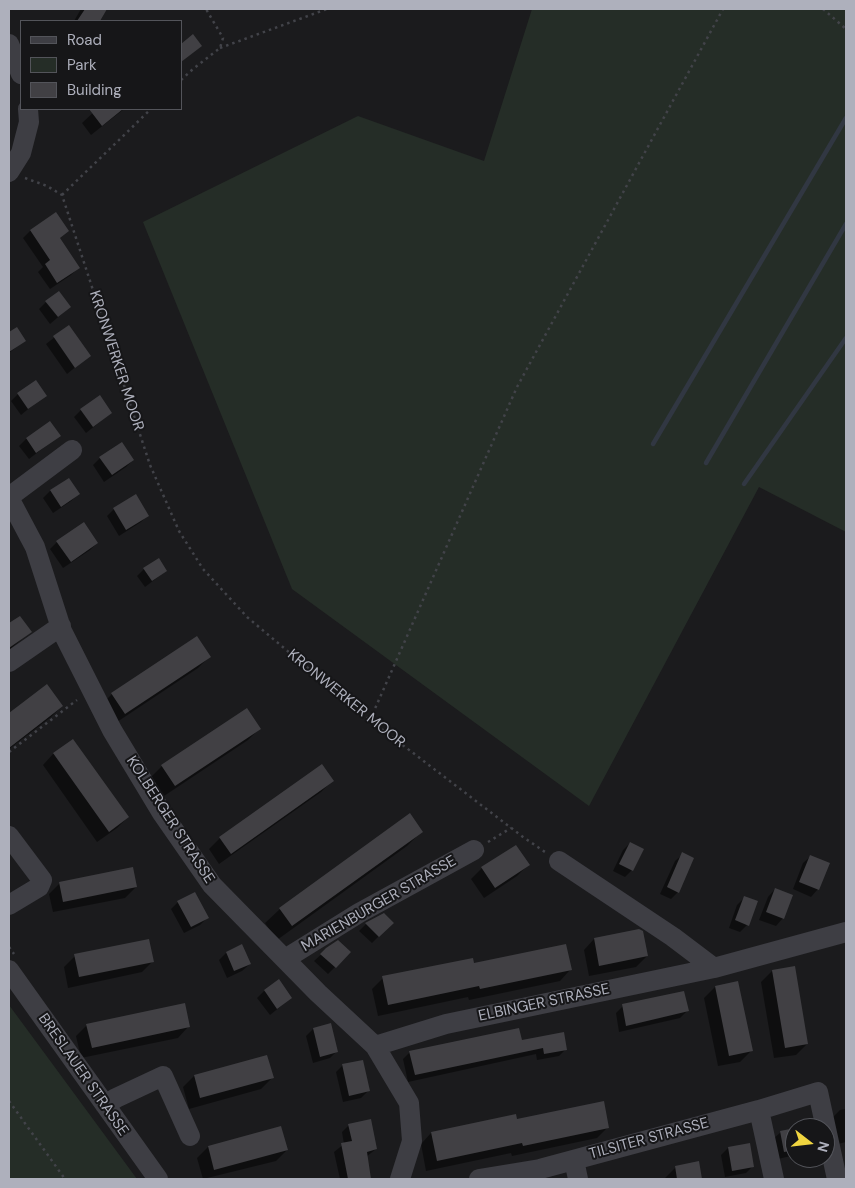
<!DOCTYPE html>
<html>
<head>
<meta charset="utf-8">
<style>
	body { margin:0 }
	#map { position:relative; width:855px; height:1188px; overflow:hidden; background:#1b1b1d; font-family:"DM Sans",sans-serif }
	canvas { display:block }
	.frame { position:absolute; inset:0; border:10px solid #aeb0bc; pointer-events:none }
	.legend { position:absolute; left:20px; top:20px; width:162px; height:90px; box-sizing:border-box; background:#161618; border:1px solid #53545a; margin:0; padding:6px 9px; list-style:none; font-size:15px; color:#aeb0bc }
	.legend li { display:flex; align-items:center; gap:10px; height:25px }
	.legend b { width:25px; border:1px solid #53545a }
	.north { position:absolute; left:785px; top:1118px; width:50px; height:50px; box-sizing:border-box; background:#161618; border:1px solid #53545a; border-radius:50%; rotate:106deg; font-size:14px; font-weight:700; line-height:20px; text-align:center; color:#aeb0bc }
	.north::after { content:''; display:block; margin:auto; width:18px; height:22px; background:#f0d540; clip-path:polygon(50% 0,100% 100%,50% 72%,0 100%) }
</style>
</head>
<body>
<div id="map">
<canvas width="855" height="1188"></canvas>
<div class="frame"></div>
<ul class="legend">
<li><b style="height:6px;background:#3e3e44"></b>Road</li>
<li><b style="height:14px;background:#252d27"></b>Park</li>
<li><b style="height:14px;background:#414044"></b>Building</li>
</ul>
<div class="north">N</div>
</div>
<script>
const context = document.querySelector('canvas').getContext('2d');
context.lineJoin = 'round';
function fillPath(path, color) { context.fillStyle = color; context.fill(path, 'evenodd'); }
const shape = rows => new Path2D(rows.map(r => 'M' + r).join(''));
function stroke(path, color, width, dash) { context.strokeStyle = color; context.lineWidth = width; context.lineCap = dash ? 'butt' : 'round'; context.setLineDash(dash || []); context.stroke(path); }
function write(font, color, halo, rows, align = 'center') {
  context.font = font + ' "DM Sans",sans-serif'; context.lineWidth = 4; context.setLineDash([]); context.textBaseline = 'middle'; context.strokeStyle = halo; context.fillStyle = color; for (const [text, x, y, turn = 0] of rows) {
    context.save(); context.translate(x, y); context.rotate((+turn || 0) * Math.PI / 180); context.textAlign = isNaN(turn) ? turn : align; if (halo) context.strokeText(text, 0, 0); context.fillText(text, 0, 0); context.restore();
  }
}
fillPath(shape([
	[532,9,846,9,846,532,759,487,589,806,292,589,143,222,358,116,484,161],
	[9,1005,51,1062,137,1179,9,1179]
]), '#252d27');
fillPath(shape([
	[81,9,106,9,98,21,74,21],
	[97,109,124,109,91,135,82,123],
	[55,214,68,231,59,239,78,268,71,275,50,289,38,272,43,267,23,238,30,231],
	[46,302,70,307,50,324,39,309],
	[69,326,89,356,67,374,46,344],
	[17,329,24,341,9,353,9,333],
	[18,394,45,395,21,415,11,401],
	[81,410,111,413,86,433,74,417],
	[50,423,59,436,29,459,19,446,26,439],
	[100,458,133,460,126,467,104,482,93,465],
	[68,479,78,494,71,501,53,513,43,498,50,491],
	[114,509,148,515,141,522,119,536,107,516],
	[57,542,97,543,90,550,63,568,50,549],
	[144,569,166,571,145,587,137,576],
	[20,617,30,632,9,650,9,625],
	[209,657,198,668,114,724,101,705,112,694],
	[47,686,62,706,51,717,9,749,9,716],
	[259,729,248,740,164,796,151,777,162,766],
	[73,740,128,817,117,828,97,842,43,765,53,754],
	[332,781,321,792,219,864,209,849,220,838],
	[422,831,407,846,277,940,265,923,280,909],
	[630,843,632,870,625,877,613,871,623,850],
	[683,854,678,892,671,899,660,894,675,861],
	[811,856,818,889,811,897,793,889,803,863],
	[528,865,517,876,484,898,471,879,482,868],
	[60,883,136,887,125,898,53,912,49,894],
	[775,889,783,918,776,926,759,920,768,897],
	[744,898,747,925,740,932,729,928,737,905],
	[178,902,207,918,200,925,184,933,171,909],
	[392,923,372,943,359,931,366,924],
	[594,939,647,956,636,967,589,976,584,950],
	[327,949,335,967,328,974,314,961],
	[226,953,250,964,242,971,227,978,219,960],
	[75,956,153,961,142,972,68,988,64,967],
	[473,964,570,970,560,981,469,1000,468,997,378,1016,372,989,383,978],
	[772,971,807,1044,796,1055,774,1058,761,982],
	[737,982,751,1051,740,1062,718,1066,704,998,715,987],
	[264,991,291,998,270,1015,257,998],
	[623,1006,687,1011,680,1018,619,1032,616,1013],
	[87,1025,188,1027,178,1038,81,1058,76,1036],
	[313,1029,337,1051,330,1058,313,1063,306,1036],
	[520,1042,566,1049,559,1056,537,1060,536,1054,408,1082,403,1059,410,1052],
	[266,1056,272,1078,261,1089,189,1109,183,1087,194,1076],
	[343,1065,368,1091,361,1098,343,1102,336,1072],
	[846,1109,846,1142,838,1144,833,1117,840,1110],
	[349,1125,376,1149,366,1157,370,1179,340,1179,334,1152,344,1144,342,1132],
	[608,1127,597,1138,512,1156,511,1153,426,1171,421,1144,431,1133],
	[795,1129,795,1155,778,1159,773,1139,781,1132],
	[208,1147,287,1150,276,1161,203,1179,197,1158],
	[728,1148,753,1166,746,1173,725,1177,721,1155],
	[698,1163,701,1179,665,1179,665,1178,676,1167]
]), '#0007');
stroke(shape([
	[653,444,846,118],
	[706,463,846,224],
	[744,484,846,338]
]), '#313742', 4.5);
fillPath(shape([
	[85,9,107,9,100,21,77,21],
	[193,34,202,46,181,62,181,44],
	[89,109,123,109,102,126],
	[56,212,69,231,60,238,80,268,57,283,45,264,50,260,30,230],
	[59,291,71,307,58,317,45,301],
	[69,325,91,356,75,368,53,336],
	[17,327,26,341,9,352,9,332],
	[36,380,47,396,28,409,17,393],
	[100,395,112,413,93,427,80,409],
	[50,421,61,436,36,453,26,438],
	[122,442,134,460,112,475,99,457],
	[69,478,80,494,61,507,50,490],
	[136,494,149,516,126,530,113,508],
	[84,522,98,543,71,562,56,541],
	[159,558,167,571,152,581,143,568],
	[20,616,32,632,9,648,9,623],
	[197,636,211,657,125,714,111,693],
	[47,684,63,706,9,748,9,713],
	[247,708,261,729,175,786,161,765],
	[73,739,129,817,109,832,53,753],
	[322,764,334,781,231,854,219,837],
	[410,813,423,832,292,926,279,908],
	[630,842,644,849,633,871,619,864],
	[516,845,530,865,495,888,481,867],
	[682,852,694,858,679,893,667,887],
	[810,855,830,863,819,890,799,882],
	[133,867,137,887,63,902,59,882],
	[775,888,793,895,784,919,766,912],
	[195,892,209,918,191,927,177,901],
	[744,896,758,901,749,926,735,920],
	[384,913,394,923,379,937,365,923],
	[639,929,643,931,648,956,599,966,594,938],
	[149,939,154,962,79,977,74,954],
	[338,940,351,952,336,968,320,954,326,948],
	[242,944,251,964,234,971,226,952],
	[566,944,572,970,480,989,479,986,388,1005,382,976,473,958,474,963],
	[795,966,808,1044,785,1048,772,970],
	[279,979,292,998,277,1009,264,990],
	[738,981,753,1051,729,1056,715,986],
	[684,991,689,1011,626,1026,622,1004],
	[185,1003,190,1027,92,1048,86,1024],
	[331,1023,338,1052,320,1057,313,1028],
	[519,1028,522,1040,564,1032,567,1050,544,1054,543,1048,415,1075,409,1051],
	[267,1055,274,1078,200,1098,194,1075],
	[363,1060,370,1091,349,1096,342,1064],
	[604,1101,609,1128,523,1146,522,1143,437,1161,431,1132,516,1114,517,1119],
	[371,1119,377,1149,367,1152,371,1179,348,1179,341,1143,352,1141,348,1124],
	[281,1126,288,1150,214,1170,208,1146],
	[795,1128,795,1150,784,1152,780,1131],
	[750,1143,754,1167,732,1171,728,1147],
	[699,1161,702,1179,677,1179,675,1166]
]), '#414044');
stroke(shape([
	[823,9,846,29],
	[220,48,327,9],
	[181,80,193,69,220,48,223,38,206,9],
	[25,178,47,186,62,195,150,465,179,531,203,569,247,617,370,720,523,837,545,852],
	[62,195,151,109],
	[370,720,517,387,723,9],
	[9,752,77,700],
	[488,842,511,828],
	[9,947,14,954],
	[9,1101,65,1179]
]), '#424349', 2.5, [2.5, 4]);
stroke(shape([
	[9,44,21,74],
	[9,172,21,153,29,122,28,109],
	[9,497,72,450],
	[9,498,35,547,62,631,112,730,162,813,212,885,318,993,375,1046,409,1103,412,1141,400,1179],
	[9,662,61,626],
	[9,836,42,880,39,887,9,905],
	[559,861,673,937,714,968],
	[285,959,359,913,474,850],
	[9,970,158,1179],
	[375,1046,446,1024,714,968,846,932],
	[105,1105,116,1098,163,1076,190,1136],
	[759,1110,774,1179],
	[574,1160,578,1179],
	[479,1179,540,1169,759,1110,818,1092,837,1179]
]), '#3e3e44', 20);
write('15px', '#aeb0bc', '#161618', [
	["KRONWERKER MOOR",116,361,72],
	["KRONWERKER MOOR",346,699,39],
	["KOLBERGER STRASSE",170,820,57],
	["MARIENBURGER STRASSE",379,904,-30],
	["ELBINGER STRASSE",544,1003,-12],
	["BRESLAUER STRASSE",83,1075,55],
	["TILSITER STRASSE",649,1139,-15]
]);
</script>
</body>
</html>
